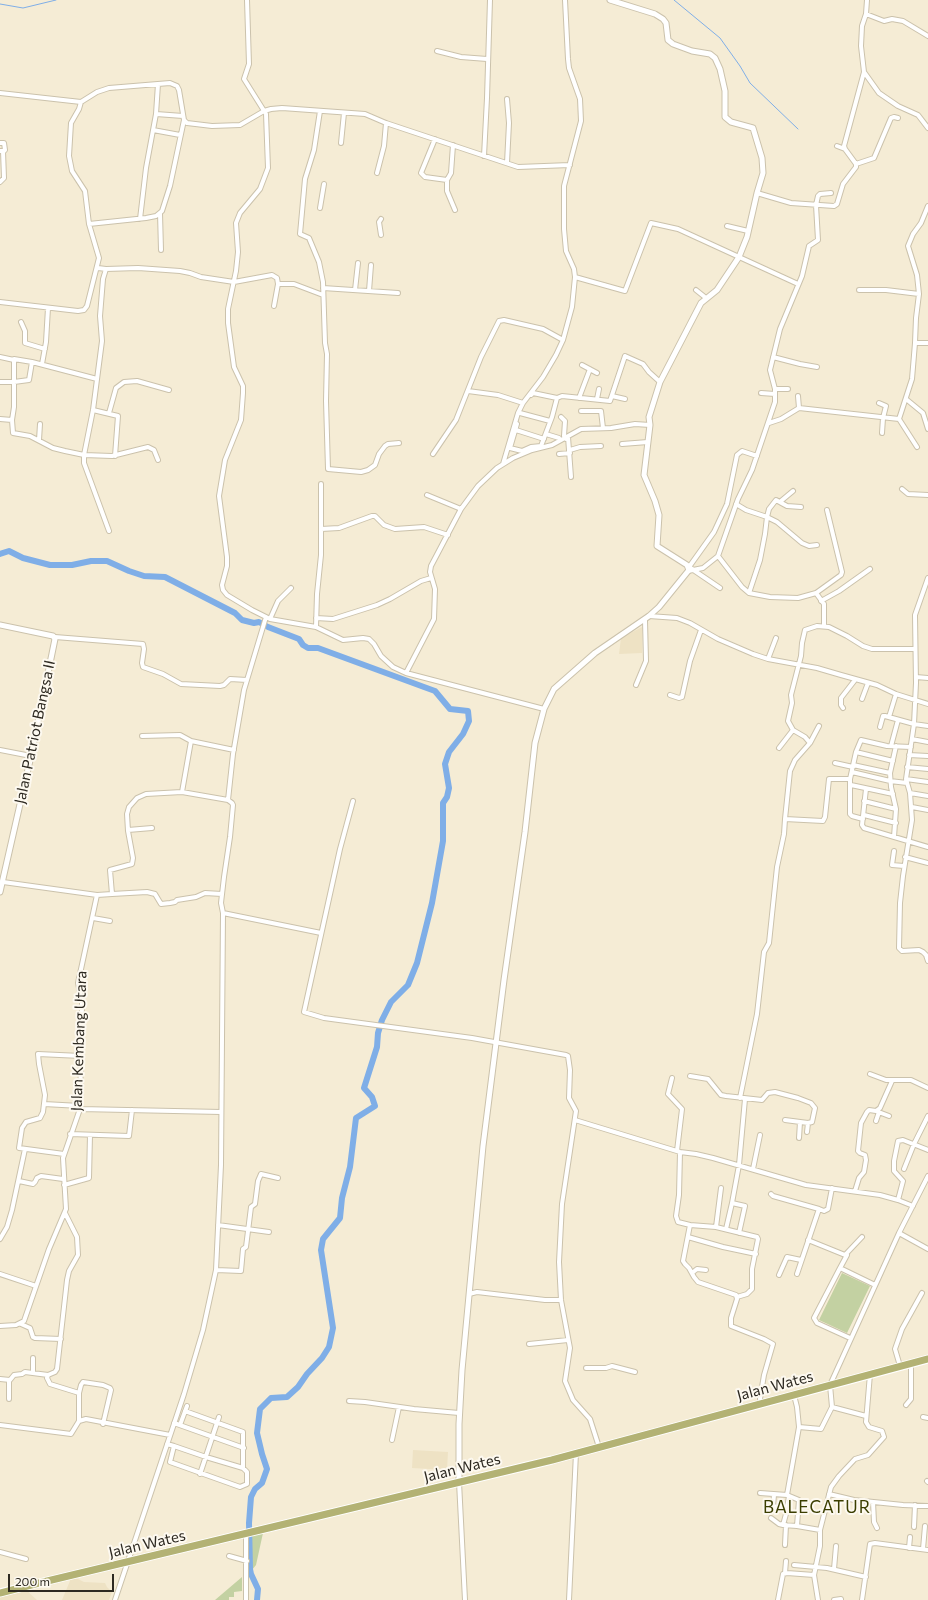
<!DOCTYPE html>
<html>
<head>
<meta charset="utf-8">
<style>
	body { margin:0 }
	#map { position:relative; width:928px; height:1600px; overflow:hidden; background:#f5ecd5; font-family:Commissioner,sans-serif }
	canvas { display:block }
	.scale { position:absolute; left:8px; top:1574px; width:106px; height:18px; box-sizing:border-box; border:2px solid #2d2921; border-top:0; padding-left:5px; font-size:12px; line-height:14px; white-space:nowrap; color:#2d2921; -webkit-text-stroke:3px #fdf9f0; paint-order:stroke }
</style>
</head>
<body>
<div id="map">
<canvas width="928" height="1600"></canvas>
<div class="scale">200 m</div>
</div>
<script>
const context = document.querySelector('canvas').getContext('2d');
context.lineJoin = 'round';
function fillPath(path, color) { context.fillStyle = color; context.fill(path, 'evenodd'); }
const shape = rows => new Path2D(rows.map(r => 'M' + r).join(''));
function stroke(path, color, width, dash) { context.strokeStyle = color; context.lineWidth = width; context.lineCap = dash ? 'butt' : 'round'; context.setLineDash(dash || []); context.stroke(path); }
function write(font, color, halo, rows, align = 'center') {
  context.font = font + ' Commissioner,sans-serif'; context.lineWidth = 4; context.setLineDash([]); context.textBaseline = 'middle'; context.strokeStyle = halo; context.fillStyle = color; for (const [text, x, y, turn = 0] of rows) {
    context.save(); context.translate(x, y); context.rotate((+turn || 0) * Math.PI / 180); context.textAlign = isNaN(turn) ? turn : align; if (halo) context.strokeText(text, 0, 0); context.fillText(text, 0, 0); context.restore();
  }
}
fillPath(shape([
	[642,627,642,653,619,654,621,638],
	[413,1450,448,1452,447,1470,412,1468],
	[72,1576,84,1582,105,1583,107,1587,112,1592,109,1600,62,1600],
	[24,1588,37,1600,0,1600,0,1594]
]), '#eee2c4');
fillPath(shape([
	[842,1273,870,1286,847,1333,819,1320],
	[263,1533,256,1565,252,1570,251,1536],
	[242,1577,242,1591,234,1592,234,1597,229,1597,229,1600,215,1600]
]), '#c3d1a2');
stroke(shape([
	[674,0,720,38,740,66,750,83,798,129],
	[0,4,23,8,56,0]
]), '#7faee7', 1);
stroke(shape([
	[0,554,9,551,23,558,50,565,72,565,91,561,107,561,129,571,144,576,165,577,235,613,242,620,254,623,259,622,268,627,299,639,303,645,308,648,318,648,424,687,435,691,450,709,468,711,469,721,463,734,449,752,445,764,449,788,447,797,443,803,443,841,432,903,417,963,408,985,391,1002,382,1020,378,1033,377,1047,364,1088,372,1097,375,1106,356,1118,350,1167,342,1198,340,1218,323,1239,321,1250,333,1328,329,1347,322,1358,307,1374,298,1387,287,1397,271,1398,260,1409,257,1433,262,1454,267,1469,262,1483,255,1489,251,1497,249,1523,250,1569,251,1574,258,1589,257,1600]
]), '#7faee7', 6);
const minor = shape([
	[247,0,249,64,244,79,266,114,268,168,260,189,240,213,236,223,238,252,236,271,228,309,228,323,234,367,243,386,243,393,241,420,225,460,219,496,227,557,227,566,222,585,223,590,227,595,252,610,270,619,316,627,343,640,363,638,369,639,374,644,381,656,393,667,406,673,544,709],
	[866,14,884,21,892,19,903,21,928,36],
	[437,51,461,57,487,59],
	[864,72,879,93,898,106,918,115,928,128],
	[0,93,81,102,97,92,109,88,170,83,177,86,179,90,184,120,187,123,212,126,240,125,264,111,271,109,282,108,365,114,386,123,518,167,570,165],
	[507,99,509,123,507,163],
	[320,111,314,150,305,179,300,234,309,238,319,262,323,282,325,343,327,354,326,401,328,469,361,472,368,470,375,465,379,454,385,446,388,444,399,443],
	[156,114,183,116],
	[153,130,180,135],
	[435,139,421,173,425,177,447,180],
	[0,143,4,143,5,150,4,151,0,151],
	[341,143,344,113],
	[453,145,451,173,447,180,447,191,455,210],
	[837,146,845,149],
	[484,156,487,98,490,0],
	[856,164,874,158,891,118,894,117,898,118],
	[377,173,384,146,386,123],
	[0,182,4,178,3,151],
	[757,193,791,203,834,206,837,204,843,184,856,167,856,164,845,149,844,146,864,72,861,46,862,26,866,14,867,0],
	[320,208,324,184],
	[160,213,161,250],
	[140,219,146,168,156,114,158,84],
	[89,224,146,218,156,216,162,211,170,186,184,120],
	[727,226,748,231],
	[381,235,379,222,381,219],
	[98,268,106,269,138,268,180,271,190,273,201,277,234,282,272,275,277,278,278,284,274,306],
	[106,269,103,279,100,316,102,341,93,410,84,455,84,463,109,531],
	[575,277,625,291,651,223,678,229,798,284],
	[278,284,294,284,323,295],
	[323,288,398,293],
	[355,290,358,263],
	[696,290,706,298],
	[859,290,886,290,919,294,916,318,915,343],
	[369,291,371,265],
	[919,294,917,275,908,246,913,234,921,223,928,206],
	[0,302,78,311,84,310,87,306,99,258,89,224,85,191,72,171,69,156,71,123,79,109,81,102],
	[21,322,25,331,25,343,45,349],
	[0,357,14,360],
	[773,357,800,364,817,367],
	[42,364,46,342,48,308],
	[582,365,597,373],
	[0,382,14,382,29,380,32,362],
	[775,389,788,389],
	[468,391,498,395,523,403],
	[761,393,775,394],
	[531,395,533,393,557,398,562,396,610,401,625,356,643,364,649,372,660,382],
	[612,396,625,399],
	[798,396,799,408,899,419,912,379,915,343,928,343],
	[579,398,590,369],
	[597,399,599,389],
	[906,399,923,413,928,429],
	[879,403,886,406,883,418,882,433],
	[93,410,118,416,115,456],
	[581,411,601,411,603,428],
	[109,413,116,388,124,382,137,381,169,390],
	[520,413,550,421],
	[561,417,565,421,564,436,566,439],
	[0,419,12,420,13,433,30,436,53,448,65,451,84,455,112,456,148,447,154,450,158,460],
	[899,419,917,447],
	[12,420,14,407,14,359,32,362,97,379],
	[769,423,781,419,799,408],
	[517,424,510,448,522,451,531,447,541,446,552,417,557,398],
	[516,430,544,439],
	[546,434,559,438],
	[568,437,571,477],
	[39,440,40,424],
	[622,444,648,442],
	[570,450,580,447,601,446],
	[433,454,456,420,481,357,499,321,504,320,543,329,563,340],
	[559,454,570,453],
	[503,464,518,413,523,403,543,377,556,355,563,340,572,307,575,277,574,269,566,251,564,229,564,186,581,121,580,99,569,68,568,59,565,0],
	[902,489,908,494,928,495],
	[427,495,461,509],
	[781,501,793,491],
	[736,504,746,510,767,517,765,534,760,560,749,593],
	[801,507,787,506,776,500,769,509,767,517,777,522,802,543,809,546,817,545],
	[321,529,339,528,372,516,375,516,384,525,395,529,424,527,448,535],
	[718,556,742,587,749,593,770,597,798,598,816,593,841,575,842,572,827,510],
	[688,571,703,568,718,556,738,499,752,470,775,402,775,389,770,370,780,329,802,276,809,246,818,240,816,205,818,196,820,194,831,193],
	[928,578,915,615,916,683,914,724,906,779,910,793,912,820,903,876,900,903,899,948,902,951,919,950,923,952,926,955,928,961],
	[720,588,689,567,714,532,727,504,737,455,742,451,757,456],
	[816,593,824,604,824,626],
	[821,601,839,591,870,569],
	[649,616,677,618,690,623,718,639,753,654,768,659,817,668,841,675,877,685,896,694,928,704],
	[316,618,333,619,377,605,390,599,421,581,431,578],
	[270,619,278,601,291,588],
	[316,627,317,594,321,555,321,484],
	[55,637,143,644,144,649,142,663,143,667,163,674,181,684,220,686,224,685,230,679,247,680],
	[768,659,776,638],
	[406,673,434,619,435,589,430,572,431,566,461,509,478,486,497,468,513,458,532,450,552,445,581,429,611,428,635,424,650,425],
	[916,677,928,678],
	[636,685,646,661,645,620],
	[670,695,679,698,682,697,690,661,701,630],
	[862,699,868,683],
	[843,708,841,705,841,698,855,680],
	[889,717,896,694],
	[880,727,883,716,885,716,914,724,928,726],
	[142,736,180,735,191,741,234,750],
	[912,739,928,742],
	[810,743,819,726],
	[891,746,898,720],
	[779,748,793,730],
	[0,750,31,756],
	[856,752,893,761],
	[909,755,928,756],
	[835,763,853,767],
	[853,765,890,773],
	[907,767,928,769],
	[852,772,890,781,907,783],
	[906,779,928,782],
	[851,785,893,794],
	[866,789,862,825,864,828,928,847],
	[182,792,191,741],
	[910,793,928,796],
	[228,800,233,754,244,690,266,617],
	[353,801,340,849,304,1012,324,1018,472,1038,566,1055,568,1056,570,1070,569,1098,576,1111,562,1204,559,1262,561,1300,570,1348,565,1381,573,1400,590,1419,599,1447],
	[864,801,896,809],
	[912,807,928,810],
	[864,815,896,823],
	[785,819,790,771,795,760,810,743,805,737,793,730,788,721,792,703,791,695,801,656,802,643,805,630,817,626,829,627,847,636,863,646,872,649,915,649],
	[863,819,852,816,850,814,850,779,856,752,861,740,887,746,911,747],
	[128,830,152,828],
	[894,837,896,809,891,787,890,773,896,746],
	[894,851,892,865,904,866],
	[905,857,928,863],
	[112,894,147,892,155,894,161,904,170,903,175,902,177,900,196,897,205,893,222,894],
	[97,895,112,894,110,870,132,864,133,858,128,831,127,814,129,807,137,798,146,794,182,792,228,800,232,803,233,805,230,837,224,877,221,903,223,913,221,1165,216,1270,203,1330,184,1394,115,1600],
	[223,913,321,933],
	[93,918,110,921],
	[870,1074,886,1080,911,1080,928,1088],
	[690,1076,708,1079,721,1095,726,1096,762,1100,768,1093,775,1092,798,1098,811,1103,815,1108,812,1122,808,1123,807,1132],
	[672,1078,668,1094,682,1109,677,1151],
	[740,1098,757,1014,764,952,769,943,777,867,784,834,785,819,823,821,825,817,829,779,850,779],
	[44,1104,80,1106],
	[80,1109,221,1112],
	[876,1111,889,1116],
	[575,1120,680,1152,696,1154,713,1158,806,1185,880,1195,898,1200,913,1206],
	[785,1120,808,1123],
	[876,1121,879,1112],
	[70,1134,129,1136,132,1110],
	[799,1138,800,1122],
	[680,1152,679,1195,676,1216,678,1222,690,1225,683,1261,685,1264,689,1268,694,1277,698,1282,736,1295,737,1299,731,1318,731,1326,764,1339,773,1344,764,1375,760,1399,761,1403],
	[64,1154,19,1148,22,1128,26,1122,40,1118,43,1112,45,1095,39,1064,38,1054,81,1056],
	[753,1169,760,1135],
	[904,1169,914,1144,928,1116],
	[19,1181,33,1184,35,1182,37,1178,41,1176,63,1179],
	[64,1185,89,1178,90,1135],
	[855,1191,859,1178,864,1172,866,1160,865,1155,860,1153,858,1151,861,1123,867,1112,869,1110,876,1111,880,1108,892,1081],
	[771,1194,773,1196,819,1209],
	[898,1200,903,1181,894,1171,894,1161,898,1141,903,1140,928,1150],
	[65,1213,77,1237,78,1255,69,1271,67,1280,57,1369,55,1372,48,1375,47,1378,50,1384,79,1393,79,1421],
	[218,1225,269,1232],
	[690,1225,716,1227,757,1237,758,1239,752,1269,752,1289,747,1294,737,1297],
	[716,1227,721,1188],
	[726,1229,732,1203],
	[739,1233,745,1206,732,1203,739,1165,745,1099],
	[899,1233,928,1249],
	[688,1237,723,1247,756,1254],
	[0,1239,7,1227,12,1210,25,1149],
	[808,1240,845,1255,862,1237],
	[840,1268,847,1255],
	[216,1270,241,1271,243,1249,246,1247,251,1207,255,1204,258,1181,261,1174,278,1178],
	[692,1273,697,1269,706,1270],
	[0,1274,36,1286],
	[797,1274,819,1209,824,1211,828,1209,832,1188],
	[779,1275,787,1257,801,1260],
	[469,1294,477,1292,545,1300,561,1300],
	[21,1324,30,1328,33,1337,35,1338,61,1339],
	[0,1326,16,1325,24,1321,49,1249,66,1209,63,1158,80,1109,82,1003,78,983,97,895,3,882],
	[850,1338,817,1323,814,1318,840,1268,875,1285],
	[529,1344,568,1340],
	[33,1358,33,1372],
	[900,1366,895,1349,902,1329,922,1293],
	[586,1368,606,1368,612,1366,635,1372],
	[0,1379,10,1380,14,1375,22,1374,25,1372,48,1375],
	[9,1380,9,1399],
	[79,1393,81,1385,83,1382,103,1385,110,1388,111,1390,103,1424],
	[349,1401,365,1402,414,1409,459,1413],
	[906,1405,911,1399,911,1363],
	[185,1411,243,1432,243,1468],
	[866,1416,832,1407,830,1385,899,1233,928,1176],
	[923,1417,928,1418],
	[174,1423,244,1448],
	[0,1425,71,1434,79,1421,86,1419,170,1435],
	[180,1425,187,1406],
	[799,1427,821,1429,832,1407],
	[392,1440,399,1407],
	[167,1444,174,1446,206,1457,243,1468,247,1472,247,1484,240,1487,170,1462,174,1446],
	[200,1474,219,1417],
	[927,1481,928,1482],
	[459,1482,465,1600],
	[760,1493,787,1495,799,1500,797,1526,820,1530],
	[829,1494,854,1500,903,1505,928,1506],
	[774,1495,773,1506,777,1507],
	[787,1495,799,1427,797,1407,794,1395],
	[789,1496,786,1514,783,1525,797,1526],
	[873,1502,874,1522,877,1528],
	[771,1518,779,1524,783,1525],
	[914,1527,915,1505],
	[246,1533,246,1600],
	[785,1545,786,1525],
	[909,1548,910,1537],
	[923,1549,925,1526],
	[0,1552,26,1559],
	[229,1556,247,1561],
	[794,1565,827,1568,866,1577],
	[834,1569,836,1546],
	[785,1573,786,1561],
	[569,1600,576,1453],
	[778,1600,783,1574,787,1573,814,1575],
	[818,1600,814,1575,820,1546,820,1530,831,1487,839,1476,855,1459,868,1455,884,1437,882,1431,869,1427,866,1422,870,1374],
	[834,1600,841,1599],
	[862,1600,870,1544,875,1543,928,1550]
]);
const tertiary = shape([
	[0,625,53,636,55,639,31,756,0,892],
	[459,1482,459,1424,462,1370,483,1146,504,980,525,832,535,743,544,709,554,689,595,653,649,616,659,607,689,570,687,565,657,546,659,515,655,501,644,475,650,425,649,417,660,382,701,303,717,290,739,257,747,237,757,193,763,173,762,158,753,128,731,122,725,117,725,91,720,69,715,58,710,54,692,51,673,44,668,40,666,23,663,19,655,14,610,0]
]);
const trunk = shape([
	[0,1593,39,1583,552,1460,928,1359]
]);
stroke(minor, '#cbc2ac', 6);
stroke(tertiary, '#cbc2ac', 7);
stroke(trunk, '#fff', 9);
stroke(minor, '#fff', 4);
stroke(tertiary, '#fff', 5);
stroke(trunk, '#b3b274', 7);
write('15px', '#2d2921', '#fdf9f0', [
	["Jalan Patriot Bangsa II",35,732,-78],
	["Jalan Kembang Utara",79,1041,-88],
	["Jalan Wates",775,1386,-15],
	["Jalan Wates",462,1468,-14],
	["Jalan Wates",147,1544,-13]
]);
context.letterSpacing = '1px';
write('17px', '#3b3e00', '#fdf9f0', [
	["BALECATUR",817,1507]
]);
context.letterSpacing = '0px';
</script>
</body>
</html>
